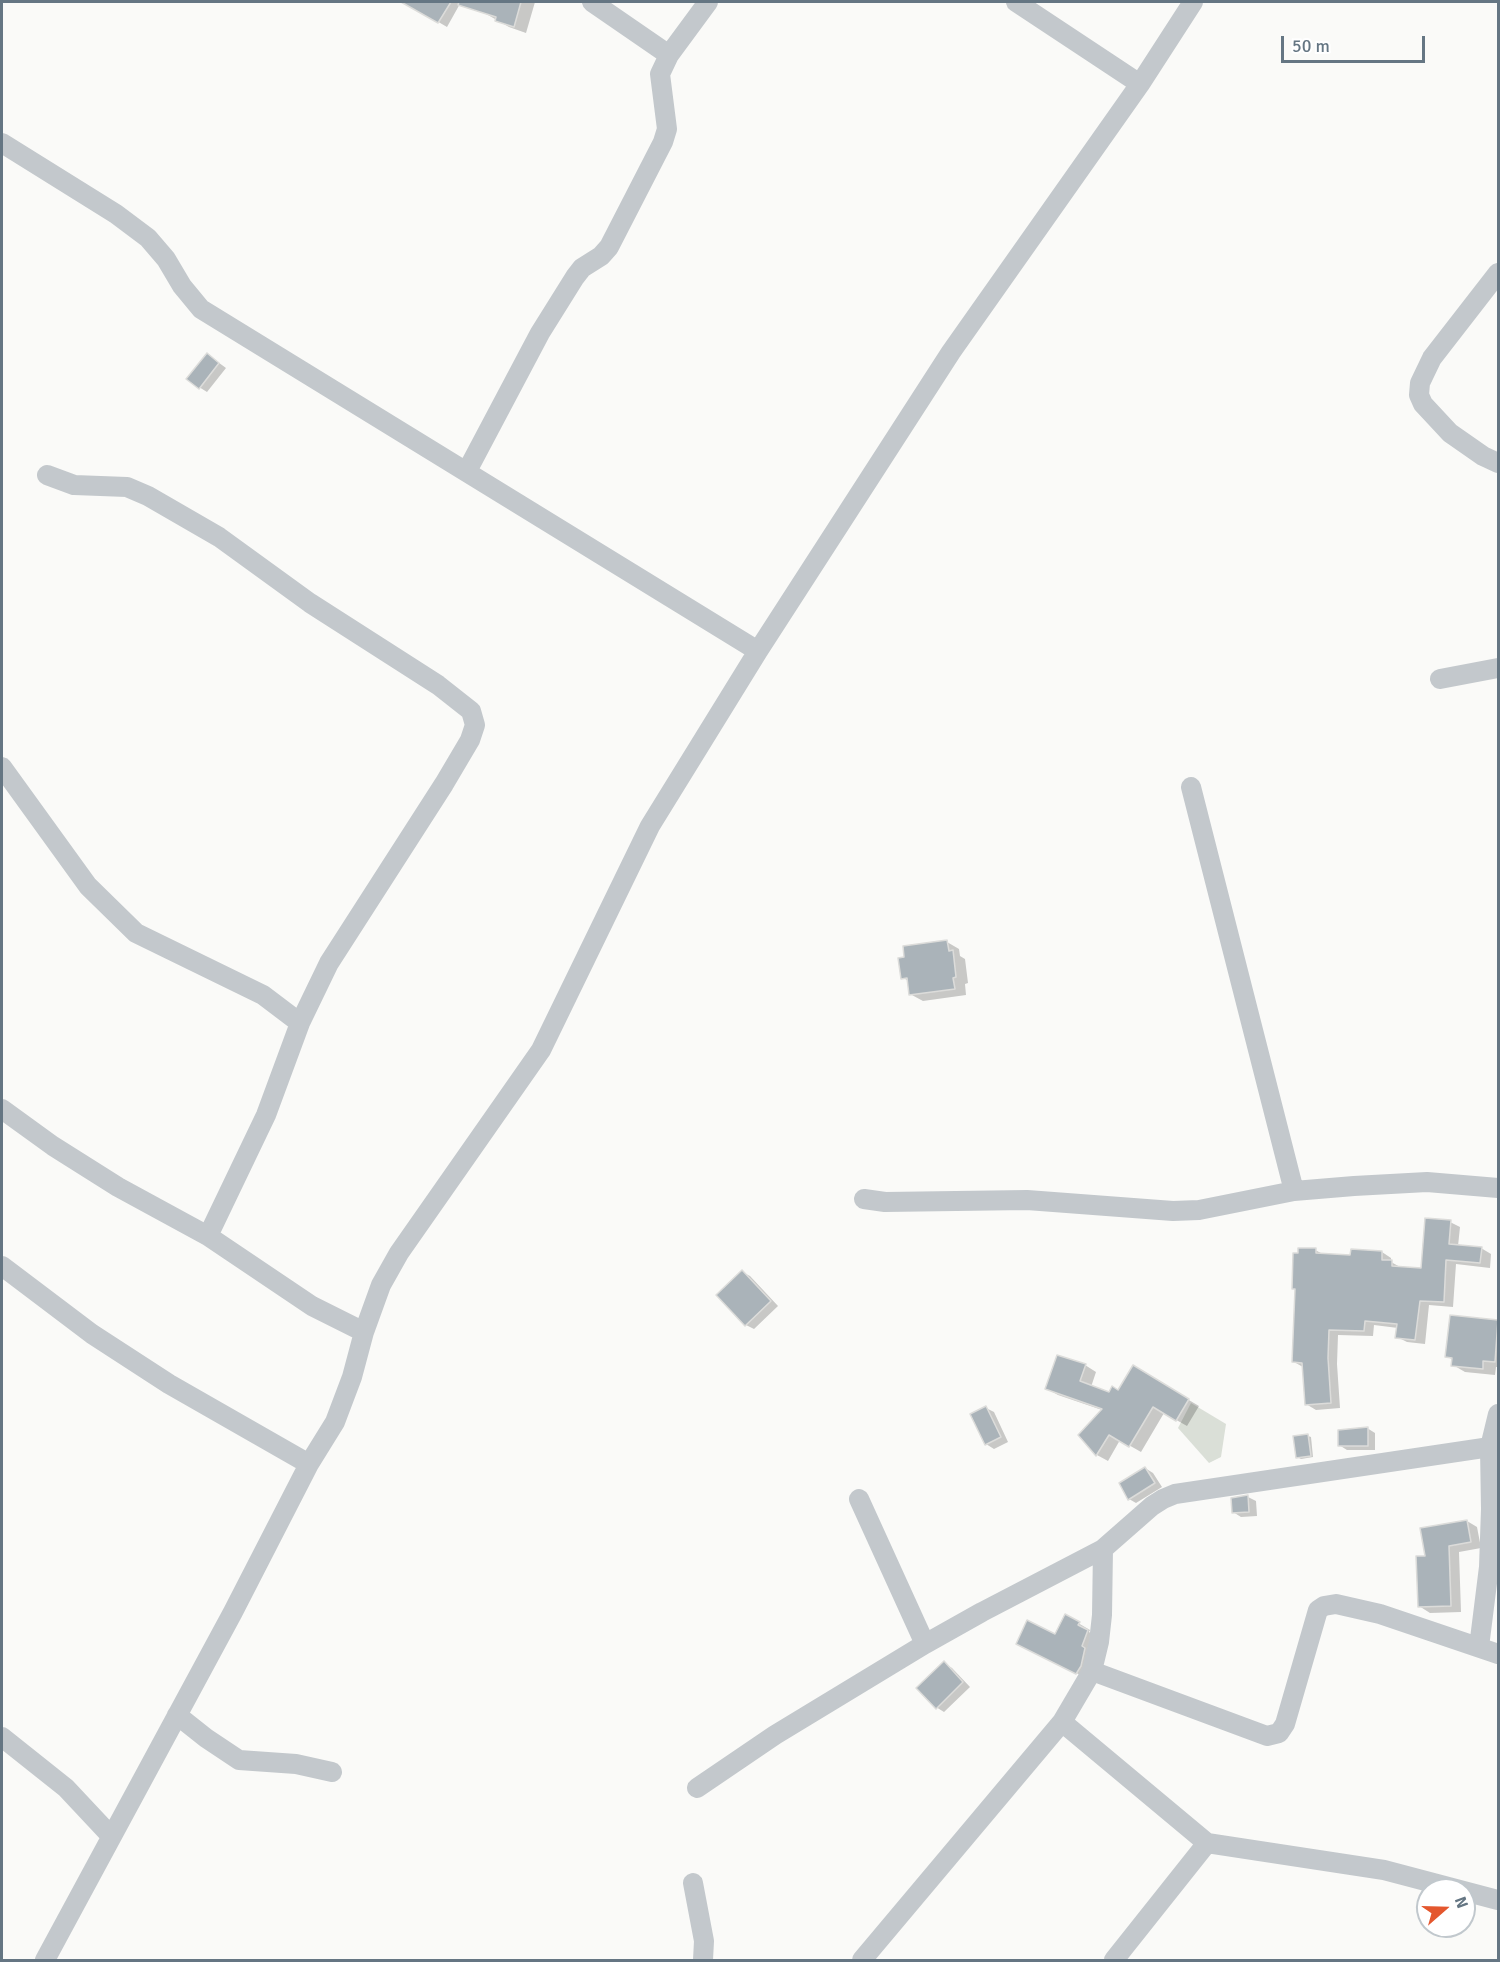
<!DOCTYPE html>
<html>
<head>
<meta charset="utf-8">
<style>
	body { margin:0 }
	#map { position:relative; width:1500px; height:1962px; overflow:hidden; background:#fafaf8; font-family:Signika,sans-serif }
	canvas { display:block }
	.frame { position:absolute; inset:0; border:3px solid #657683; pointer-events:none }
	.north { position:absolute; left:1416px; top:1878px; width:60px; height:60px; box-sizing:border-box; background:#fff; border:2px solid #c1c8cd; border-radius:50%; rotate:70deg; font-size:16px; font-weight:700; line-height:24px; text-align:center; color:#657683 }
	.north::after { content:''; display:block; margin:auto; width:21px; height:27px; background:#e4572e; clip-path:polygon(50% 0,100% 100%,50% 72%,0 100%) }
	.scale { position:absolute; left:1281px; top:36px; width:144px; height:27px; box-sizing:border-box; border:3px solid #657683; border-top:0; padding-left:8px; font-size:18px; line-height:21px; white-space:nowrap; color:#657683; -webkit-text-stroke:4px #fff; paint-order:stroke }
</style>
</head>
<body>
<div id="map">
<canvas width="1500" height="1962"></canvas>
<div class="frame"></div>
<div class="north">N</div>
<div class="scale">50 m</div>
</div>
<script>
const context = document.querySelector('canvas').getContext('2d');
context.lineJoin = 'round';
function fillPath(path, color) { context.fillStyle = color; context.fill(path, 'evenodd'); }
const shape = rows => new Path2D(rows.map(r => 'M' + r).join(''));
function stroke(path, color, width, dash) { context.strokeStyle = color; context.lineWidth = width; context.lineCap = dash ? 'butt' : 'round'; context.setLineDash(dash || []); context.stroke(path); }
fillPath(shape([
	[1191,1403,1226,1424,1221,1457,1209,1463,1178,1428]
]), '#dadfd7');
fillPath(shape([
	[423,2,461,2,447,27,418,10],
	[479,2,535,2,526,33,509,27,481,11],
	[207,354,226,368,207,392,199,387],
	[947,942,959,949,960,956,965,959,968,983,965,984,966,995,923,1001,910,994,909,981,903,978],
	[1450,1222,1460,1227,1458,1246,1481,1248,1491,1254,1490,1268,1456,1264,1453,1307,1429,1305,1425,1344,1407,1342,1397,1337,1398,1328,1374,1325,1373,1336,1338,1335,1337,1364,1340,1408,1316,1410,1306,1404,1303,1367,1294,1362,1315,1250,1325,1255,1352,1257,1382,1252,1391,1258,1391,1262,1402,1268,1422,1269],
	[742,1272,750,1276,778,1306,754,1329,746,1325],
	[1451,1316,1498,1321,1498,1367,1496,1367,1495,1375,1465,1372,1453,1365,1453,1360,1447,1356],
	[1085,1365,1096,1372,1091,1387,1110,1394,1119,1392,1133,1367,1199,1406,1187,1426,1164,1413,1141,1452,1120,1440,1108,1461,1097,1455,1080,1435,1102,1410,1058,1395,1047,1389],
	[986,1408,994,1412,1008,1442,994,1449,986,1444],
	[1367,1428,1375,1433,1375,1450,1347,1450,1339,1445],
	[1308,1436,1311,1437,1313,1457,1301,1459,1297,1457],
	[1145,1468,1153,1473,1162,1487,1136,1503,1129,1499],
	[1248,1497,1256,1501,1257,1516,1241,1517,1233,1512],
	[1467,1521,1477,1527,1481,1548,1459,1552,1461,1612,1430,1613,1419,1606,1427,1557],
	[1066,1616,1090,1630,1089,1632,1098,1638,1088,1679,1029,1649,1055,1636],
	[944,1663,952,1668,970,1687,944,1712,936,1707]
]), '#0003');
const building = shape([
	[401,2,451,2,438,23,401,2],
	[459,2,521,2,514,27,495,21,496,17,458,5,459,2],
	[207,353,219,363,199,389,186,379,207,353],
	[947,940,949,951,953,950,956,977,953,978,955,989,909,995,907,978,901,979,898,958,904,957,903,946,947,940],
	[1425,1218,1451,1220,1449,1244,1482,1247,1480,1263,1446,1260,1444,1302,1420,1301,1415,1340,1395,1338,1397,1324,1365,1321,1364,1331,1329,1330,1328,1358,1331,1403,1305,1405,1302,1363,1292,1362,1295,1289,1292,1289,1293,1253,1298,1253,1298,1248,1316,1248,1316,1253,1350,1255,1351,1249,1382,1251,1382,1260,1392,1260,1392,1266,1421,1268,1425,1218],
	[742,1270,771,1301,745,1326,716,1295,742,1270],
	[1450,1315,1498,1320,1495,1362,1483,1361,1483,1369,1451,1366,1452,1358,1445,1357,1450,1315],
	[1057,1355,1086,1364,1080,1381,1109,1392,1112,1386,1118,1390,1133,1365,1189,1399,1176,1421,1153,1407,1129,1447,1109,1435,1096,1456,1078,1435,1102,1409,1045,1389,1057,1355],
	[986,1406,1001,1437,985,1445,970,1414,986,1406],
	[1368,1427,1368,1446,1338,1446,1338,1430,1368,1427],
	[1308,1434,1311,1456,1296,1458,1293,1436,1308,1434],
	[1145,1467,1155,1483,1128,1500,1119,1483,1145,1467],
	[1248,1495,1249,1512,1232,1513,1231,1498,1248,1495],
	[1467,1520,1471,1542,1449,1546,1451,1606,1418,1607,1416,1556,1425,1556,1420,1528,1467,1520],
	[1065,1614,1080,1622,1078,1625,1088,1630,1082,1646,1085,1648,1081,1666,1076,1674,1016,1644,1027,1620,1055,1634,1065,1614],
	[944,1661,963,1682,936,1709,916,1688,944,1661]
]);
fillPath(building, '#aab3b9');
stroke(building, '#dcdcda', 1.5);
stroke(shape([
	[592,2,669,55],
	[1016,2,1140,84],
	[2,143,116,214,148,238,166,259,182,286,201,309,758,651],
	[1498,273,1432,358,1420,383,1419,395,1423,404,1450,433,1483,456,1498,463],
	[467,471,540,333,575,277,582,268,601,256,609,247,663,142,667,129,660,74,669,55,708,2],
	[47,475,74,485,127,487,148,496,219,537,310,603,438,685,471,711,475,725,470,740,444,784,329,963,300,1023,266,1115,208,1236],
	[1440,679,1498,668],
	[2,767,88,886,136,933,263,995,300,1023],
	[1191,787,1294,1191],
	[2,1109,53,1146,118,1187,208,1236,312,1306,364,1332],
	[864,1199,885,1202,1027,1200,1173,1211,1199,1210,1294,1191,1354,1186,1427,1182,1498,1188],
	[2,1266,92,1334,169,1384,309,1464],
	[859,1499,925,1644],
	[1479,1647,1489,1567,1491,1509,1490,1447,1498,1414],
	[1092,1671,1267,1736,1279,1733,1285,1724,1318,1610,1324,1606,1336,1604,1380,1614,1498,1654],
	[177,1715,206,1738,239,1760,296,1764,332,1772],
	[1062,1722,1207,1843,1384,1870,1498,1900],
	[2,1737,66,1788,111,1836],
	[697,1788,775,1735,925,1644,982,1612,1103,1549,1152,1506,1163,1499,1175,1494,1490,1447],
	[693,1883,704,1941,703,1960],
	[45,1960,233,1612,309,1464,335,1422,352,1377,364,1332,381,1285,399,1253,541,1050,650,826,758,651,951,352,1140,84,1193,2],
	[862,1960,1062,1722,1092,1671,1099,1642,1102,1615,1103,1549],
	[1114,1960,1207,1843]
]), '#c3c8cc', 20);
</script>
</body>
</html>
